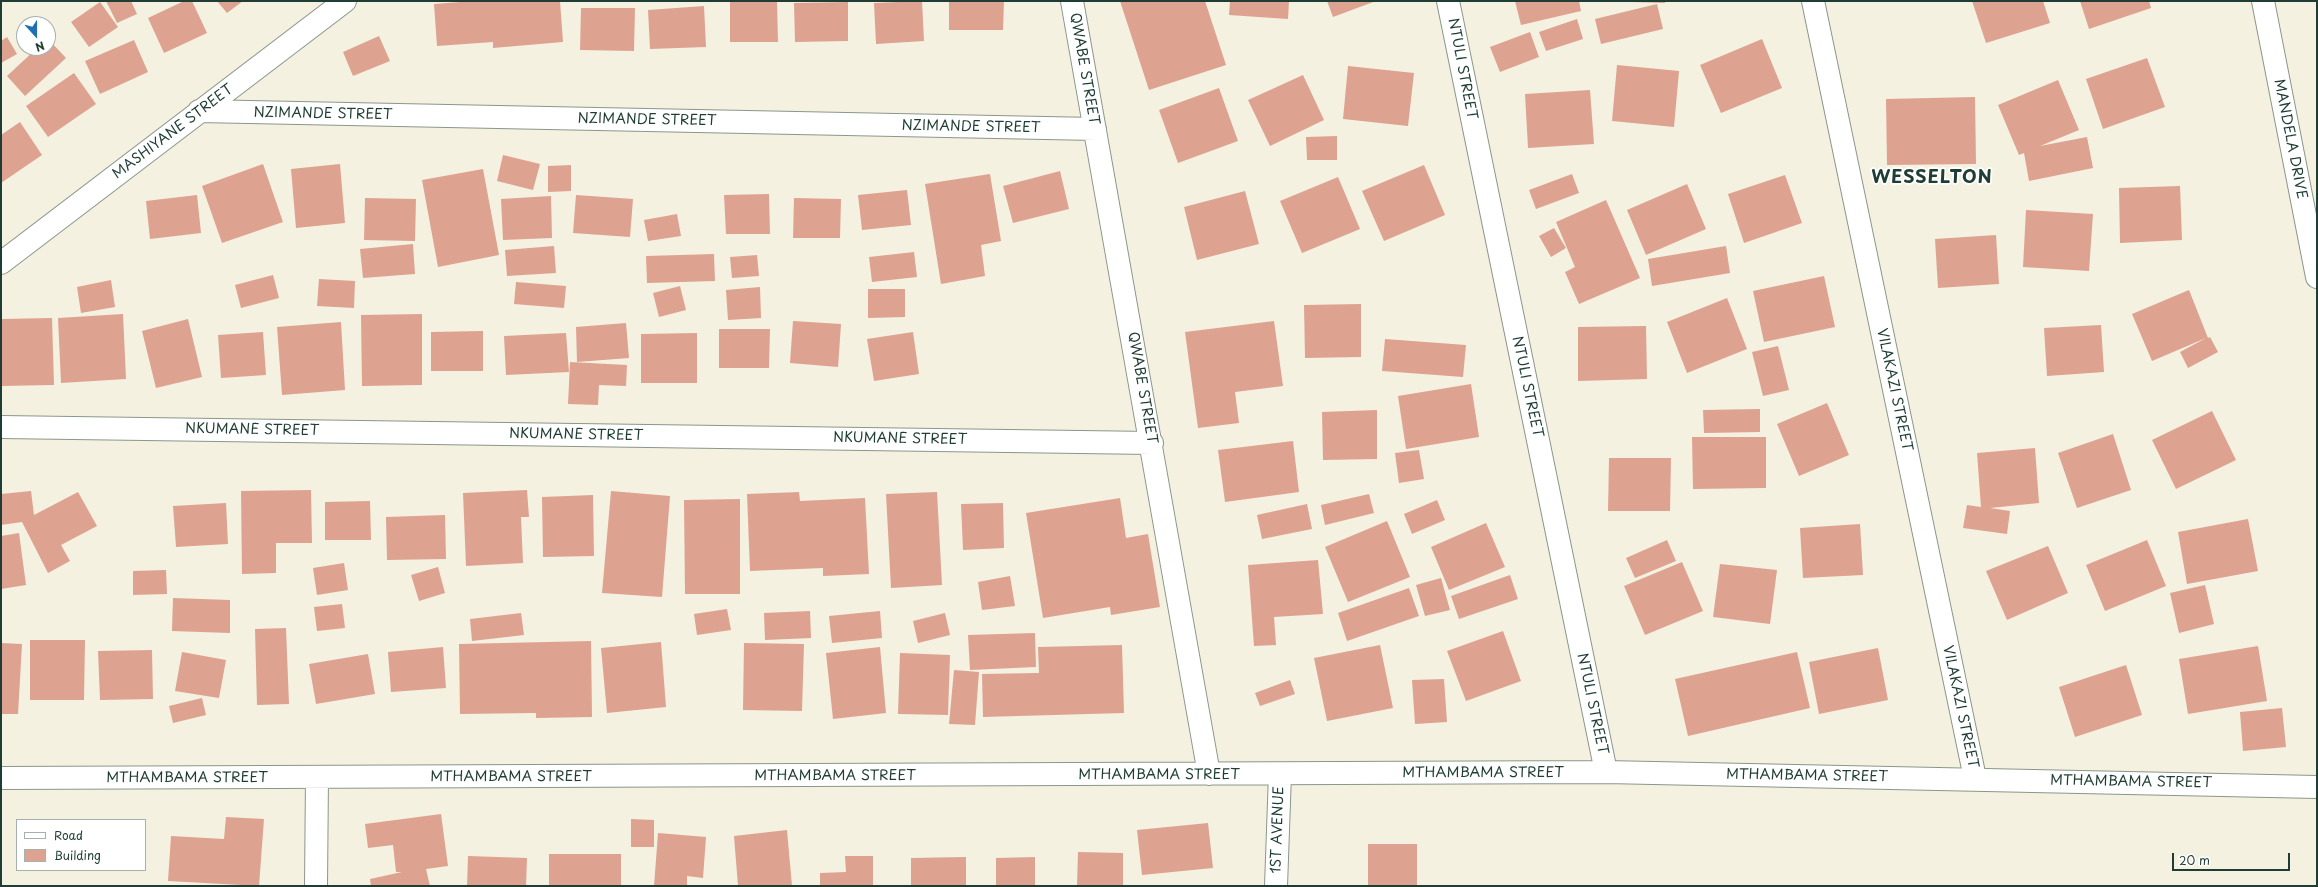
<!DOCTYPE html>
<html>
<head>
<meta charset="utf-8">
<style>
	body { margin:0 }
	#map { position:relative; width:2318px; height:887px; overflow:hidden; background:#f4f1e1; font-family:"Playpen Sans",sans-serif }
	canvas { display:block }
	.frame { position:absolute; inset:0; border:2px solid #1f3d34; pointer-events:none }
	.legend { position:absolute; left:16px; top:819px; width:130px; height:52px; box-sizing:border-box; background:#fff; border:1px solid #a5b1ae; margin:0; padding:5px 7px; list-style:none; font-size:12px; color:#1f3d34 }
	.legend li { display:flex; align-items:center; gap:8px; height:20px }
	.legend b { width:20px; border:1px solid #a5b1ae }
	.north { position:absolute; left:16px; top:16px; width:40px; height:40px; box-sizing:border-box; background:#fff; border:1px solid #a5b1ae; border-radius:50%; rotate:159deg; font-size:11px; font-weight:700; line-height:16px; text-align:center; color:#1f3d34 }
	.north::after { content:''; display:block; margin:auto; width:14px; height:18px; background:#1f6fb2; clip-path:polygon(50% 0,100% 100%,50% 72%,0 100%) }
	.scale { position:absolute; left:2172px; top:853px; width:118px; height:18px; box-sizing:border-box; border:2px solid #1f3d34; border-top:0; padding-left:5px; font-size:12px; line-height:14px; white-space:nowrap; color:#1f3d34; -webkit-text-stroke:3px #fff; paint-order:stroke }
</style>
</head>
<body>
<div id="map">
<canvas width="2318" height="887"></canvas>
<div class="frame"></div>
<ul class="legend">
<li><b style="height:5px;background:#fff"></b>Road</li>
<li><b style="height:11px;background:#dea290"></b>Building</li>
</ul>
<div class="north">N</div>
<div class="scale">20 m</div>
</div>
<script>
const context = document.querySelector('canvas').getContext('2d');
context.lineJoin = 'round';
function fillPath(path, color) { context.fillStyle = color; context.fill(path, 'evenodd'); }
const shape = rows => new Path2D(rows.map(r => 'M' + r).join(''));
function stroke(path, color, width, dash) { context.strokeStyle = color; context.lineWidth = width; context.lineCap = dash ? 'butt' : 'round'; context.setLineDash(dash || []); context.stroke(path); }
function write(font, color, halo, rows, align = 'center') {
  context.font = font + ' "Playpen Sans",sans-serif'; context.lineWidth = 3.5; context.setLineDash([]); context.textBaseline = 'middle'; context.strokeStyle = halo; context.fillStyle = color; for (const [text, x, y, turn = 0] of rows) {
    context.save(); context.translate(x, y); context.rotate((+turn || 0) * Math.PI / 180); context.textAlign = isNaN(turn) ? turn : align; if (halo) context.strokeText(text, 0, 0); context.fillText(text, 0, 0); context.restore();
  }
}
fillPath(shape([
	[106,1,131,1,137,14,117,23],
	[184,1,192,1,207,33,164,53,148,18],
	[217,1,243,1,227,13],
	[474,1,560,1,563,42,493,48,493,42,437,46,434,4],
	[730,1,777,1,778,42,730,42],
	[922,1,924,41,876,44,874,3],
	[949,1,1004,1,1003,30,949,30],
	[1120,1,1205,1,1226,65,1149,90],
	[1230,1,1289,1,1288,19,1229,15],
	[1327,1,1376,1,1333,17],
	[1515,1,1579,1,1581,11,1521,25],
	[1599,1,1665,1,1665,3],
	[1972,1,2043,1,2050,23,1986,43],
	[2080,1,2149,1,2151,8,2089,29],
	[100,2,118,27,89,47,71,22],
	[848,2,848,41,795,42,794,3],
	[1657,4,1663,29,1601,44,1595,19],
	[704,6,706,47,650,49,648,10],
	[581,8,635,8,634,51,580,50],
	[1577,19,1583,39,1546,51,1539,32],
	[1530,32,1539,57,1500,72,1490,47],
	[379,36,390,61,353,76,343,52],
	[7,37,17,54,1,63,1,41],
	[48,39,66,58,25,96,7,76,37,48,48,48],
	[1762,39,1782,88,1721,113,1700,65],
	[134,40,148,72,100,94,85,61],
	[2147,58,2165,107,2103,129,2086,79],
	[1617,65,1679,71,1674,127,1612,121],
	[1348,66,1414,73,1408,126,1343,119],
	[74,73,96,104,48,137,26,106],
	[1303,75,1324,120,1270,146,1248,100],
	[2058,80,2079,130,2040,146,2087,137,2093,168,2029,181,2024,153,2019,155,1998,105],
	[1219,88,1238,141,1178,163,1159,110],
	[1590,90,1594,144,1528,148,1525,94],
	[1975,97,1976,164,1887,165,1886,99],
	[20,122,42,155,1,183,1,135],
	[1337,136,1337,160,1307,160,1306,137],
	[503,155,540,164,533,190,497,181],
	[263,164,283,222,222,243,202,186],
	[340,164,345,223,296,228,291,169],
	[571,165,571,191,548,192,548,166],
	[1424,165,1445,215,1384,241,1362,191],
	[483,169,499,255,438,267,422,180],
	[1060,171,1069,209,1013,223,1003,186],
	[990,174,1001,241,981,245,985,276,941,284,925,184],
	[1572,174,1579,193,1536,209,1529,190],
	[1785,175,1802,223,1744,243,1728,194],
	[1338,177,1360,229,1302,253,1280,201],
	[1687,184,1706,229,1646,255,1627,210],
	[2180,186,2182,240,2120,243,2119,188],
	[907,190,911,225,862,230,858,195],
	[1245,191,1259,244,1197,260,1184,207],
	[769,194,770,234,726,234,724,195],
	[197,195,201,233,150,239,146,201],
	[576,195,633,199,630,237,573,233],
	[551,196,552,238,503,240,501,199],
	[365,198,416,199,415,241,364,240],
	[794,198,841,199,840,238,793,238],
	[1606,200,1640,278,1579,304,1565,272,1575,267,1556,222],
	[2026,210,2093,214,2089,271,2023,267],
	[677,214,681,236,648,241,644,220],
	[1554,228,1566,248,1551,257,1539,236],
	[1996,235,1999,284,1938,288,1935,239],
	[413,244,415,274,363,278,360,249],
	[554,246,556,273,507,276,505,250],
	[1726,246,1730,273,1652,286,1648,259],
	[914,252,917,277,872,282,869,257],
	[714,254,715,281,647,283,646,256],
	[757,255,759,276,732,278,730,257],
	[273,275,279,298,241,308,235,285],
	[1824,276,1835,327,1764,342,1753,291],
	[319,279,355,281,354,308,317,306],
	[111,280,115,307,81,313,77,287],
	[516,282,566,286,564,308,514,304],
	[680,286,686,310,659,317,653,293],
	[760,287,761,318,728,320,726,290],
	[868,289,905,289,905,317,868,318],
	[2189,290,2208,338,2210,337,2218,352,2188,368,2180,352,2206,338,2152,361,2132,314],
	[1727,298,1747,349,1687,373,1667,322],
	[1361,304,1361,357,1305,358,1304,305],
	[123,314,126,379,61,383,58,318],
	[422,314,422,385,362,386,361,315],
	[52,318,54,385,1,386,1,319],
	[188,319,202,377,156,388,142,331],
	[793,321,841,324,838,367,790,363],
	[1274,321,1283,386,1235,392,1239,423,1198,428,1185,332],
	[341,322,345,390,282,395,277,327],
	[626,323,629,358,577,362,576,327],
	[2101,325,2104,372,2047,376,2044,328],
	[1646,326,1647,379,1578,381,1578,327],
	[719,329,770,329,769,368,719,368],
	[483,331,483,371,431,371,431,332],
	[263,332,266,375,221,378,218,335],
	[913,332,919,374,874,381,867,339],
	[566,333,569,372,506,375,504,336],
	[697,333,697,383,641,383,641,334],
	[1385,339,1466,345,1463,377,1382,371],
	[1778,346,1789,390,1763,396,1752,352],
	[570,362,627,365,626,386,599,385,598,405,568,404],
	[1471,384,1479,437,1406,449,1398,396],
	[1827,403,1849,455,1799,476,1777,424],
	[1760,409,1760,432,1704,433,1703,410],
	[1377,410,1377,459,1323,460,1322,412],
	[2212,411,2236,460,2176,489,2152,440],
	[2113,434,2131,490,2077,508,2058,453],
	[1692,437,1766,437,1766,488,1693,489],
	[1293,441,1299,492,1225,502,1218,450],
	[2035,448,2039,503,1990,508,2010,511,2007,534,1963,528,1967,505,1981,507,1977,453],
	[1419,450,1424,479,1399,483,1395,453],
	[1609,458,1671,458,1670,511,1608,511],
	[311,490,312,543,276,543,276,573,242,574,241,491],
	[527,490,529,517,521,517,523,563,466,566,463,493],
	[31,491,34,515,78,492,97,526,61,545,70,561,48,573,22,522,1,525,1,494],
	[611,491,670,496,662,597,602,593],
	[799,492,800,501,865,498,869,574,823,576,823,568,750,571,747,494],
	[937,492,942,585,891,588,886,494],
	[1369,494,1374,513,1325,525,1321,505],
	[593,495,594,556,543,557,542,497],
	[1120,498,1126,538,1148,534,1160,607,1111,615,1110,607,1043,618,1026,513],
	[740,499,740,594,685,594,684,500],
	[1437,500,1445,520,1412,534,1404,514],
	[370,501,371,540,325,540,325,502],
	[226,503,228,544,176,547,173,506],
	[1003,503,1004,548,963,550,961,504],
	[1307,504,1312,529,1262,539,1257,515],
	[445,515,446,559,387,560,386,517],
	[2248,519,2258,571,2187,584,2178,532],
	[1387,521,1410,577,1348,602,1325,547],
	[1486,523,1505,567,1449,590,1431,547],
	[1860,524,1863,575,1803,578,1800,528],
	[19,533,26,585,1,589,1,536],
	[1667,540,1676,561,1635,578,1626,558],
	[2147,540,2166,586,2105,611,2086,565],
	[2048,546,2068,593,2007,620,1986,571],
	[1318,560,1323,614,1274,617,1276,645,1254,646,1248,565],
	[1682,562,1703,611,1645,635,1624,586],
	[344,563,348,590,317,595,313,568],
	[1720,564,1777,570,1770,624,1713,617],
	[438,567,445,593,419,601,411,575],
	[166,570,167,594,133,595,133,571],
	[1510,575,1518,599,1459,619,1451,596],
	[1010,576,1015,606,982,610,978,582],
	[1441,578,1450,610,1425,616,1416,585],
	[2205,585,2214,624,2179,633,2170,593],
	[1409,588,1419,616,1347,641,1338,613],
	[173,598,230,600,230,633,172,631],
	[342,604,345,628,317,631,314,607],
	[727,609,731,630,697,635,694,614],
	[810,611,811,638,765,640,764,613],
	[880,611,882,638,832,643,829,616],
	[521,613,524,635,472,641,470,619],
	[945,613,950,635,918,643,913,621],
	[286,628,289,704,257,705,255,629],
	[1503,631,1521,681,1466,701,1447,651],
	[1035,633,1036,667,970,670,968,635],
	[30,640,85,640,84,700,30,700],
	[591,641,592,717,536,718,536,713,460,714,459,644],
	[661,642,666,707,607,713,601,648],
	[1,643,22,644,18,714,1,714],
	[744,643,804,644,802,711,743,710],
	[1122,645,1124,713,983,717,982,674,1039,673,1038,647],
	[1380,645,1393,708,1327,721,1314,658],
	[2258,646,2267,701,2188,714,2179,659],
	[443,647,446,688,391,692,388,652],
	[880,647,886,713,833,719,826,653],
	[1878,648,1888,700,1819,714,1809,662],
	[152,650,153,699,100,700,98,651],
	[182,652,226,660,219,698,175,691],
	[1797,652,1810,708,1688,736,1675,679],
	[900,653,950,655,948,715,898,714],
	[368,654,375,694,316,704,309,664],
	[2126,665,2142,715,2075,737,2059,687],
	[954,670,979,672,975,725,949,724],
	[1444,679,1447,722,1415,724,1412,680],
	[1290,680,1295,694,1260,706,1255,693],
	[202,698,206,715,173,723,169,706],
	[2282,708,2286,747,2243,751,2240,712],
	[441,814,448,866,426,869,430,886,371,886,370,879,402,872,396,872,393,845,368,848,365,824],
	[226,817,264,819,259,886,168,881,171,836,224,839],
	[631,819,654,820,654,847,631,847],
	[1208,823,1213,868,1142,875,1137,830],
	[787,830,792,886,738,886,734,836],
	[658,833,706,837,703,878,687,876,687,886,654,886],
	[1368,844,1417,844,1417,886,1368,886],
	[1078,852,1123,853,1123,886,1077,886],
	[549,854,621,854,621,886,549,886],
	[468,856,527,858,526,886,467,886],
	[845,856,873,856,873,886,820,886,820,873,846,872],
	[966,857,966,886,911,886,911,858],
	[1035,857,1035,886,996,886,996,858]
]), '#dea290');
const street = shape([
	[1072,1,1209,774],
	[1448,1,1606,772],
	[1813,1,1975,778],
	[199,111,1095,129],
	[1,263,345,1],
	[1,427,1152,443],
	[1,778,1606,772,2317,787],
	[316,886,317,777],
	[1276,886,1280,774]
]);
const secondary = shape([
	[2263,1,2317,277]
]);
stroke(street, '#8a978a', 24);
stroke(secondary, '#8a978a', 24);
stroke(street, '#fff', 22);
stroke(secondary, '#fff', 22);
write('14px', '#1f3d34', '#fff', [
	["QWABE STREET",1084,69,80],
	["NTULI STREET",1462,69,79],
	["NZIMANDE STREET",323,114,1],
	["NZIMANDE STREET",647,120,1],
	["NZIMANDE STREET",971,127,1],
	["MASHIYANE STREET",173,132,-37],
	["MANDELA DRIVE",2290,139,79],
	["NTULI STREET",1527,387,78],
	["QWABE STREET",1142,388,80],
	["VILAKAZI STREET",1894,390,78],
	["NKUMANE STREET",252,430,1],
	["NKUMANE STREET",576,435,1],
	["NKUMANE STREET",900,439,1],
	["NTULI STREET",1592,704,78],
	["VILAKAZI STREET",1960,707,78],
	["MTHAMBAMA STREET",1483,773],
	["MTHAMBAMA STREET",1159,775],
	["MTHAMBAMA STREET",835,776],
	["MTHAMBAMA STREET",1807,776,1],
	["MTHAMBAMA STREET",511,777],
	["MTHAMBAMA STREET",187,778],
	["MTHAMBAMA STREET",2131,782,1],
	["1ST AVENUE",1278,830,-88]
]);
context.letterSpacing = '1px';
write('bold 18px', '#1f3d34', '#fff', [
	["WESSELTON",1932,178]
]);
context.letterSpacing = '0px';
</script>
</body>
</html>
